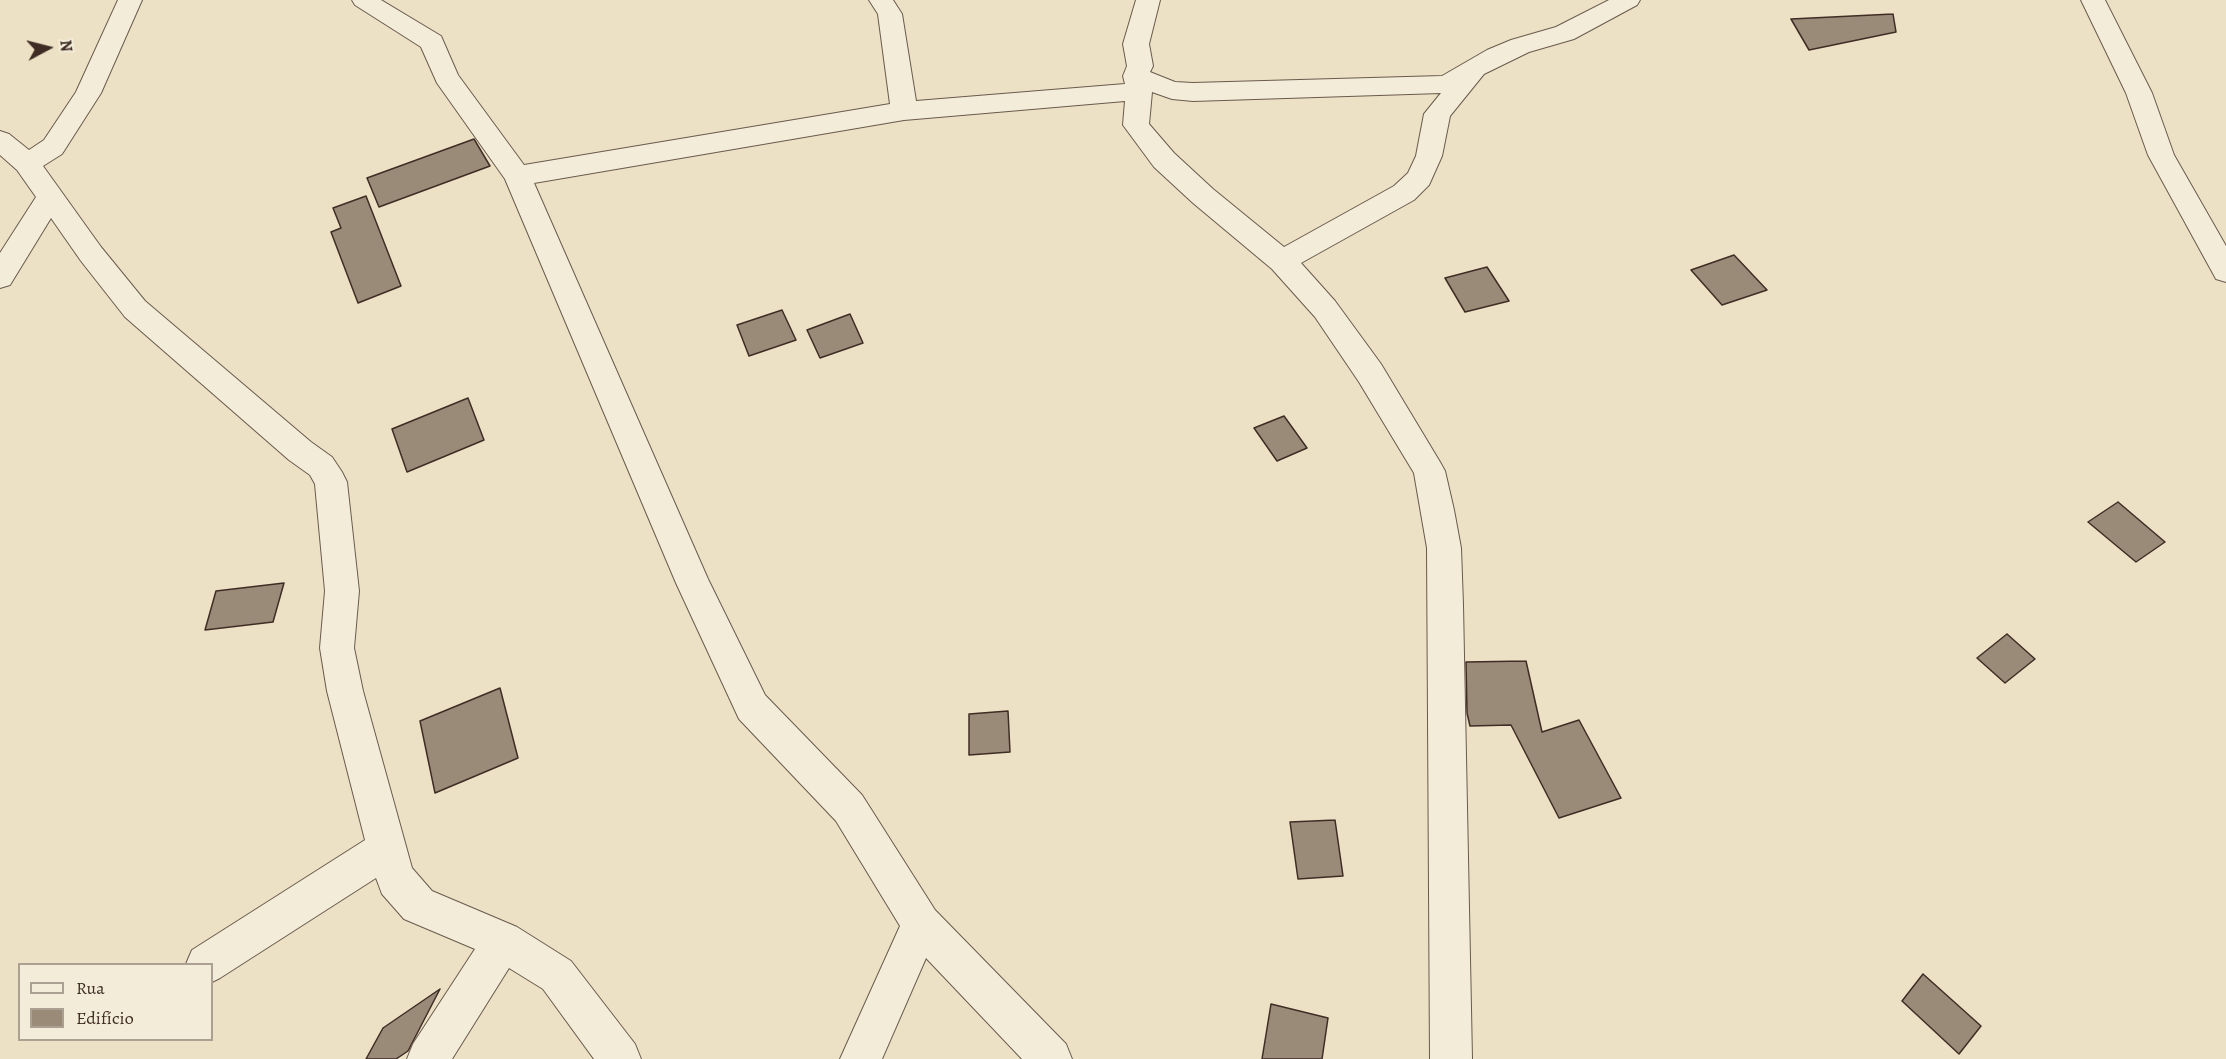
<!DOCTYPE html>
<html>
<head>
<meta charset="utf-8">
<style>
	body { margin:0 }
	#map { position:relative; width:2226px; height:1059px; overflow:hidden; background:#ece1c5; font-family:Alegreya,serif }
	canvas { display:block }
	.legend { position:absolute; left:18px; top:963px; width:195px; height:78px; box-sizing:border-box; background:#f3ecd9; border:2px solid #aba091; margin:0; padding:8px 10px; list-style:none; font-size:18px; color:#3f2d25 }
	.legend li { display:flex; align-items:center; gap:12px; height:30px }
	.legend b { width:30px; border:2px solid #aba091 }
	.north { position:absolute; left:18px; top:18px; width:60px; height:60px; -webkit-text-stroke:4px #f3ecd9; paint-order:stroke; rotate:83deg; font-size:16px; font-weight:700; line-height:24px; text-align:center; color:#3f2d25 }
	.north::after { content:''; display:block; margin:auto; width:21px; height:27px; background:#3f2d25; clip-path:polygon(50% 0,100% 100%,50% 72%,0 100%) }
</style>
</head>
<body>
<div id="map">
<canvas width="2226" height="1059"></canvas>
<ul class="legend">
<li><b style="height:8px;background:#f3ecd9"></b>Rua</li>
<li><b style="height:16px;background:#998b78"></b>Edifício</li>
</ul>
<div class="north">N</div>
</div>
<script>
const context = document.querySelector('canvas').getContext('2d');
context.lineJoin = 'round';
function fillPath(path, color) { context.fillStyle = color; context.fill(path, 'evenodd'); }
const shape = rows => new Path2D(rows.map(r => 'M' + r).join(''));
function stroke(path, color, width, dash) { context.strokeStyle = color; context.lineWidth = width; context.lineCap = dash ? 'butt' : 'round'; context.setLineDash(dash || []); context.stroke(path); }
const building = shape([
	[1893,14,1896,32,1809,50,1791,19,1893,14],
	[474,139,490,166,379,207,367,178,474,139],
	[366,196,401,286,358,303,331,232,341,228,333,208,366,196],
	[1734,255,1767,290,1722,305,1691,270,1734,255],
	[1487,267,1509,301,1465,312,1445,278,1487,267],
	[782,310,796,340,749,356,737,325,782,310],
	[850,314,863,343,820,358,807,330,850,314],
	[468,398,484,440,407,472,392,429,468,398],
	[1284,416,1307,448,1277,461,1254,428,1284,416],
	[2118,502,2165,542,2136,562,2088,522,2118,502],
	[284,583,273,622,205,630,216,591,284,583],
	[2007,634,2035,659,2005,683,1977,658,2007,634],
	[1526,661,1542,732,1579,720,1621,798,1559,818,1511,725,1470,726,1467,713,1466,662,1526,661],
	[500,688,518,758,435,793,420,721,500,688],
	[1008,711,1010,752,969,755,969,714,1008,711],
	[1335,820,1343,876,1298,879,1290,822,1335,820],
	[1923,974,1981,1026,1959,1054,1902,1001,1923,974],
	[440,989,408,1051,396,1059,366,1059,383,1028,440,989],
	[1271,1004,1328,1018,1322,1059,1262,1059,1271,1004]
]);
fillPath(building, '#998b78');
stroke(building, '#3f2d25', 1.5);
const minor = shape([
	[118,0,142,0,101,93,62,154,43,166,101,247,145,301,311,442,332,457,342,472,347,482,359,591,354,648,363,691,412,868,432,891,517,927,571,961,635,1044,641,1059,594,1059,543,989,509,968,452,1059,407,1059,413,1044,475,949,404,919,382,894,376,878,220,978,212,982,212,964,186,964,192,950,365,840,327,691,320,648,325,591,315,484,310,475,289,460,125,317,81,261,51,218,10,285,0,288,0,253,36,197,17,170,0,155,0,131,9,134,29,150,44,140,76,92,118,0],
	[352,0,381,0,441,36,458,75,524,165,890,104,878,14,869,0,893,0,902,14,916,101,1125,84,1123,76,1127,66,1123,44,1136,0,1160,0,1149,44,1153,66,1150,72,1175,82,1193,83,1442,76,1487,50,1511,40,1556,27,1609,0,1640,0,1637,5,1574,39,1529,52,1484,74,1450,116,1442,156,1429,185,1414,200,1301,263,1335,301,1381,364,1440,462,1445,471,1454,510,1461,548,1463,605,1472,1059,1430,1059,1427,548,1414,473,1359,382,1315,317,1272,269,1193,203,1154,167,1123,125,1125,101,904,120,534,183,708,579,765,695,862,795,935,910,1066,1044,1072,1059,1022,1059,926,958,882,1059,840,1059,900,926,836,821,739,719,676,583,505,179,437,83,421,47,355,5,352,0],
	[1152,92,1172,99,1193,101,1441,93,1424,114,1416,156,1408,173,1394,186,1284,247,1213,189,1174,153,1149,124,1152,92],
	[2081,0,2105,0,2152,93,2174,155,2226,246,2226,282,2216,279,2148,155,2126,93,2081,0]
]);
stroke(minor, '#6a5a4d', 2);
fillPath(minor, '#f3ecd9');
</script>
</body>
</html>
